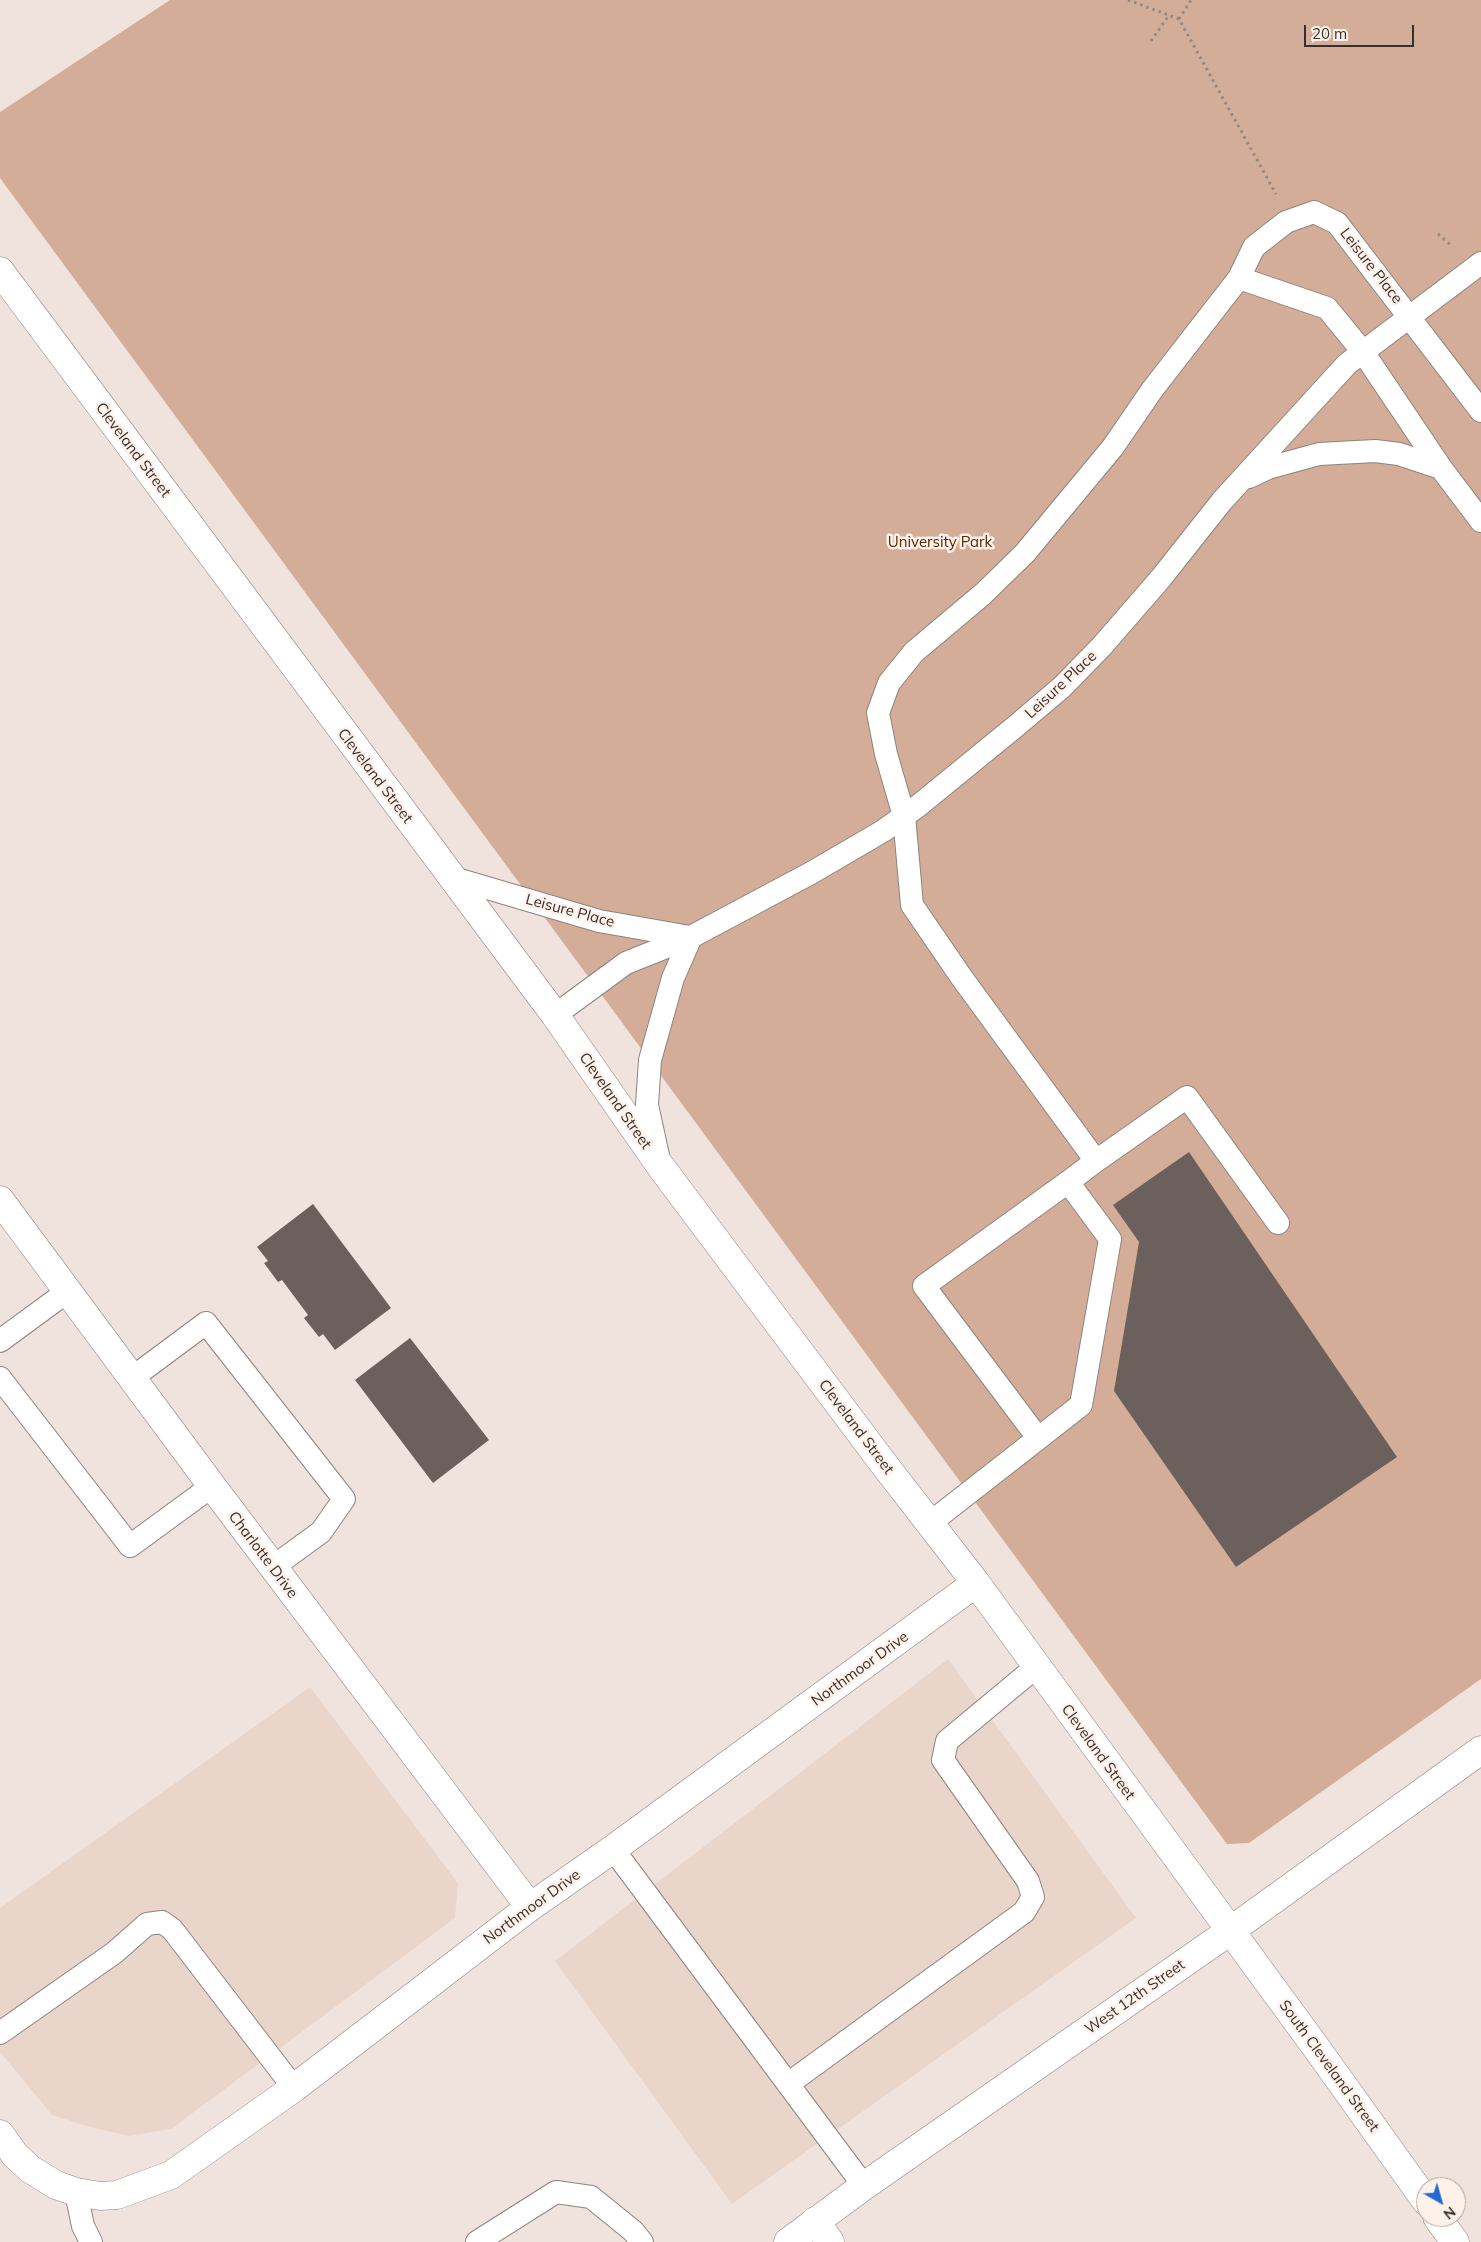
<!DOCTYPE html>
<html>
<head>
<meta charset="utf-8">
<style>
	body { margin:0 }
	#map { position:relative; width:1481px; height:2242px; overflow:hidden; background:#f0e3dd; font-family:Mulish,sans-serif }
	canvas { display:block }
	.north { position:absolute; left:1416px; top:2177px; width:50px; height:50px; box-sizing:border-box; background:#fef1ea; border:1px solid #aea49e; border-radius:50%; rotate:142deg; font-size:14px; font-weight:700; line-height:20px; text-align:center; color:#35302d }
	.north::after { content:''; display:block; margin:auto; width:18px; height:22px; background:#1e69d4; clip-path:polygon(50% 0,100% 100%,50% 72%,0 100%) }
	.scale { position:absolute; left:1304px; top:25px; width:110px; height:22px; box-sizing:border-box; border:2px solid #35302d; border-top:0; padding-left:6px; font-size:15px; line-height:18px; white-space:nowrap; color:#35302d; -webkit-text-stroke:4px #fef1ea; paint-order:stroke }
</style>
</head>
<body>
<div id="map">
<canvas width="1481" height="2242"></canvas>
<div class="north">N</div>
<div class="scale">20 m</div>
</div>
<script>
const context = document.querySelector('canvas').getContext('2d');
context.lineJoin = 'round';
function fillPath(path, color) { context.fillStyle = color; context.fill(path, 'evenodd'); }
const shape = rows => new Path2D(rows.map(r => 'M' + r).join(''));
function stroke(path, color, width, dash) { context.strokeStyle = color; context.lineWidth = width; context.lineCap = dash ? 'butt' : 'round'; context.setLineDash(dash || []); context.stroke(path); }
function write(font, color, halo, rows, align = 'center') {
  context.font = font + ' Mulish,sans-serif'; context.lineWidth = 5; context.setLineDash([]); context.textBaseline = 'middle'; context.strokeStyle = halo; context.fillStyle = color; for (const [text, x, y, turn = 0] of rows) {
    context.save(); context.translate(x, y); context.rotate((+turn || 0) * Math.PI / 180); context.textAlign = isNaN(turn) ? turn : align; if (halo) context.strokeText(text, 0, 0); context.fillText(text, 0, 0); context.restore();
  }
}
fillPath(shape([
	[948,1659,1136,1918,732,2204,555,1961],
	[310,1687,458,1883,455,1918,171,2129,129,2136,90,2127,52,2115,0,2052,0,1908]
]), '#ead5cb');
fillPath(shape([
	[170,0,1481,0,1481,1679,1249,1843,1227,1844,0,178,0,112]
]), '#d4ad99');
fillPath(shape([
	[1189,1152,1397,1457,1236,1567,1114,1391,1139,1242,1113,1205],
	[313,1204,391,1308,335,1350,323,1334,319,1337,304,1318,308,1315,282,1280,278,1282,264,1263,268,1261,257,1247],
	[410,1338,489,1440,433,1483,355,1380]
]), '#6b605b');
const service = shape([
	[1239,278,1327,308,1363,352,1441,468,1481,521],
	[1249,477,1268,468,1319,454,1375,451,1399,454,1441,468],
	[450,877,599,921,690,937],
	[555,1015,626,963,691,937,811,873,883,831,918,806,1016,726,1062,687,1102,646,1161,578,1222,501,1347,364,1481,263],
	[659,1160,647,1105,650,1060,673,978,691,937],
	[1096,1161,1187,1097,1278,1223],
	[0,1341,68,1291],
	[0,1378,130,1546,212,1486],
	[132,1378,206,1323,344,1499,321,1532,273,1567],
	[1038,1438,924,1286,1068,1182],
	[930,1523,1081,1405,1110,1239,1068,1182,1096,1161,962,978,912,905,904,816,886,754,878,713,889,683,914,652,983,594,1025,553,1113,447,1152,390,1239,278,1254,247,1286,222,1314,212,1337,223,1481,411],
	[613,1849,864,2186],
	[0,2033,114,1953,147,1924,162,1922,172,1929,294,2088],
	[788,2084,1024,1912,1033,1897,1028,1881,943,1760,947,1741,1036,1667],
	[76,2192,83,2226,91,2242],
	[477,2242,556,2192,591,2197,633,2231,642,2242]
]);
const minor = shape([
	[0,271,555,1015,661,1167,883,1463,976,1583,1315,2046,1426,2201],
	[0,1200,212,1486,530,1907],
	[0,2134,15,2155,30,2169,56,2185,76,2192,100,2196,117,2195,171,2175,294,2088,530,1907,613,1849,976,1583],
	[1437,2217,1455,2242],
	[815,2221,830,2242]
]);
const secondary = shape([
	[788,2242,864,2186,1230,1931,1481,1750]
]);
stroke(service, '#8e837d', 24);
stroke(minor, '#8e837d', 29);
stroke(secondary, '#8e837d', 29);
stroke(shape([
	[1128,0,1179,19,1276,194],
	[1179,19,1191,0],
	[1151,41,1169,15],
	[1438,234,1453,247]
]), '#928984', 3, [2.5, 4]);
stroke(service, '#fff', 22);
stroke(minor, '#fff', 28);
stroke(secondary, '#fff', 28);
write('15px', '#35302d', '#fef1ea', [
	["Leisure Place",1371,266,52],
	["Cleveland Street",133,450,53],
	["Leisure Place",1061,685,-43],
	["Cleveland Street",375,776,53],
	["Leisure Place",570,911,15],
	["Cleveland Street",615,1101,55],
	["Cleveland Street",856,1427,53],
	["Charlotte Drive",263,1555,53],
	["Northmoor Drive",860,1669,-36],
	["Cleveland Street",1098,1752,54],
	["Northmoor Drive",532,1907,-36],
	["West 12th Street",1135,1997,-35],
	["South Cleveland Street",1329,2066,54]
]);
write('15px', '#582706', '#fef1ea', [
	["University Park",940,542]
]);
</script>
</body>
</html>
